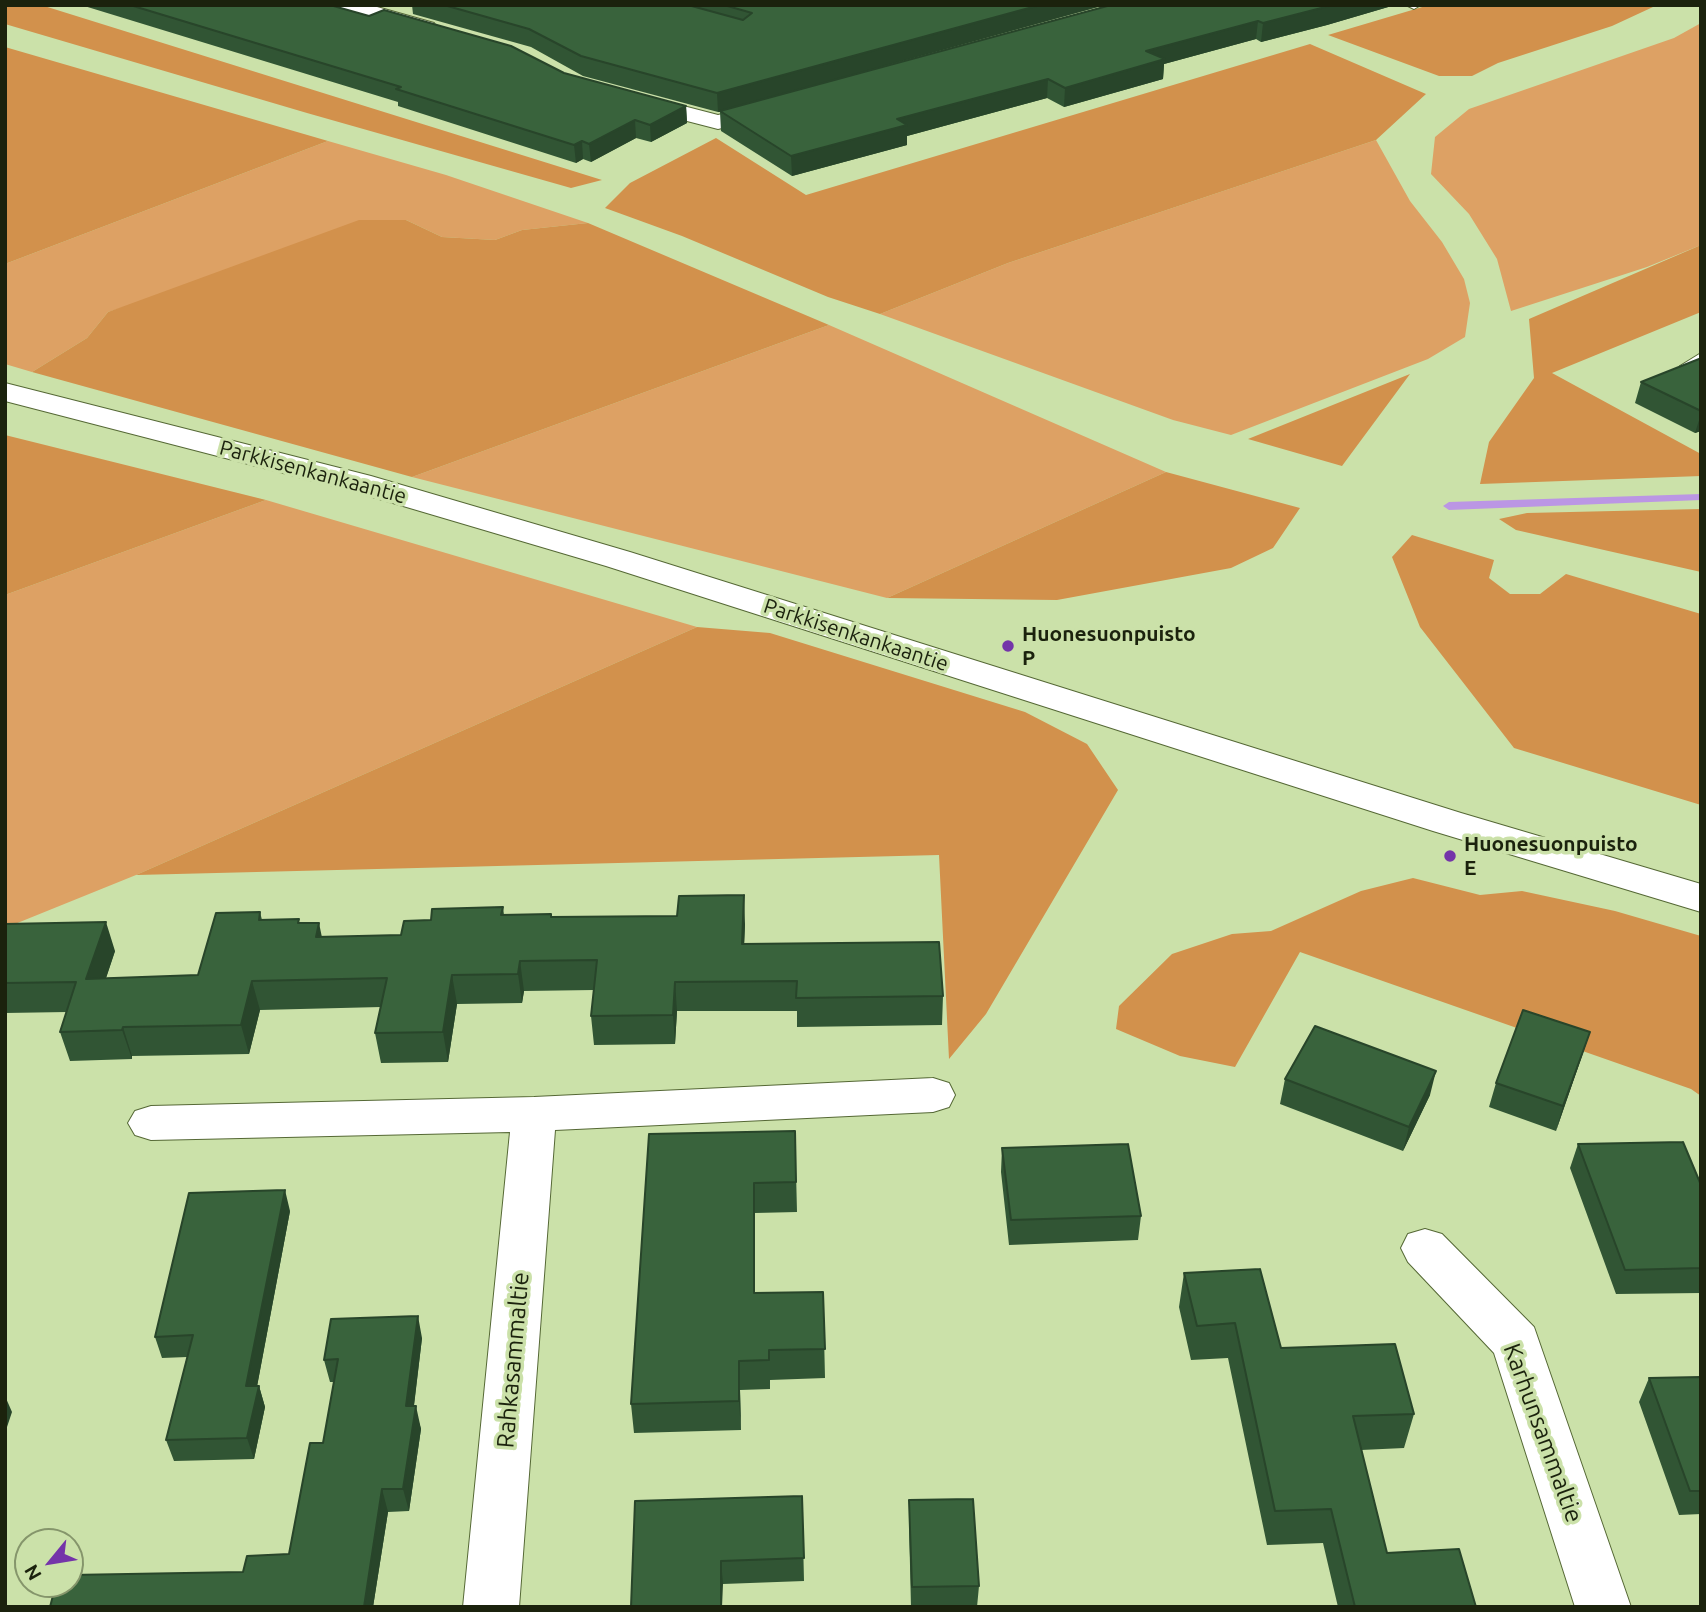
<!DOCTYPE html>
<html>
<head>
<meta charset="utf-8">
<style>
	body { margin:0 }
	#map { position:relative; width:1706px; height:1612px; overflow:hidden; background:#cbe1a9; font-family:Ubuntu,sans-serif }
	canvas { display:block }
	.frame { position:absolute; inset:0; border:7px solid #1b220d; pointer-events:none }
	.north { position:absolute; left:14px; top:1528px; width:70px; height:70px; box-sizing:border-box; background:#cbe1a9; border:2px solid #85956b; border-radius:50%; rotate:240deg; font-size:19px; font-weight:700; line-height:28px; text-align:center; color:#1b220d }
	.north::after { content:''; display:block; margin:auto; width:24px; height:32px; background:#7434a9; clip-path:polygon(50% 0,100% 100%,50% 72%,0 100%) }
</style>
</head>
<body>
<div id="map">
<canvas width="1706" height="1612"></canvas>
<div class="frame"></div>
<div class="north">N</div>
</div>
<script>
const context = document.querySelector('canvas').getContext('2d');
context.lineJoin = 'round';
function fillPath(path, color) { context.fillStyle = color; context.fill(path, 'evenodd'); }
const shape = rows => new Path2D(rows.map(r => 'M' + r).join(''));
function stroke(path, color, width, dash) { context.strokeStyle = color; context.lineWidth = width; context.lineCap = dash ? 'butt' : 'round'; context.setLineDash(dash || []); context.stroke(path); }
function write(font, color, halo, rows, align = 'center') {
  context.font = font + ' Ubuntu,sans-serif'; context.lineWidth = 7; context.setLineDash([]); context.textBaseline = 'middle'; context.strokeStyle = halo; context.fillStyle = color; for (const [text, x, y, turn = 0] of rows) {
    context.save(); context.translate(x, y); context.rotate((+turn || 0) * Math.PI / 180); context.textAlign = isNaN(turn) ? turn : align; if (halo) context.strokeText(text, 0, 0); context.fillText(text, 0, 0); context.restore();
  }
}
fillPath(shape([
	[1701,23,1701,245,1647,267,1511,311,1497,259,1469,214,1431,174,1435,137,1469,109,1674,38],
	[1376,140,1410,201,1442,242,1464,279,1470,303,1465,337,1428,359,1231,435,1173,420,880,314,1008,263],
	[328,141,446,175,588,223,522,230,495,240,442,237,406,220,108,312,87,338,32,372,5,364,5,264],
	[829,325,1166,472,887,598,412,477],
	[266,500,697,627,136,875,5,928,5,595]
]), '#dda164');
fillPath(shape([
	[5,5,41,5,602,180,571,188,307,113,5,24],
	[1429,5,1648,5,1653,7,1612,26,1498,63,1472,76,1439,76,1328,35],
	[1310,44,1426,94,1376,140,1008,263,880,314,828,297,682,236,605,208,630,183,716,138,806,195],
	[5,47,328,141,5,264],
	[359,220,406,220,442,237,495,240,522,230,588,223,829,325,412,477,32,372,87,338,108,312],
	[1701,245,1701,312,1552,373,1701,454,1701,476,1480,484,1489,442,1534,378,1529,319],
	[1410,374,1342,466,1248,439],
	[5,435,266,500,5,595],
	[1166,472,1300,508,1273,548,1231,568,1057,600,887,598],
	[1701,509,1701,572,1516,530,1499,519,1527,513],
	[1412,535,1494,560,1489,578,1510,594,1540,594,1566,574,1701,614,1701,805,1514,748,1420,627,1392,557],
	[697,627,770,633,1025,712,1087,744,1118,790,986,1014,949,1059,939,855,136,875],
	[1413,878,1480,895,1522,891,1615,911,1701,936,1701,1096,1691,1089,1300,952,1235,1067,1180,1056,1116,1029,1119,1006,1172,954,1232,934,1271,931,1361,891]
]), '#d2914c');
fillPath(shape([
	[1701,494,1701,500,1449,510,1443,506,1449,502,1701,494]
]), '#bb96e4');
const lane = shape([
	[1406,5,1419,5,1419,6,1414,9,1406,5],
	[1701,353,1701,364,1696,367,1701,371,1701,383,1680,366,1701,353]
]);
const street = shape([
	[335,5,370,5,434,23,437,28,426,35,338,10,335,5],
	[637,94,718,115,772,102,780,104,784,109,780,114,718,129,629,106,625,101,629,96,637,94],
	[933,1078,949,1083,955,1095,949,1107,933,1112,555,1130,519,1607,463,1607,510,1132,151,1140,135,1135,128,1123,135,1111,151,1106,534,1097,933,1078],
	[1425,1229,1442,1234,1534,1327,1631,1607,1575,1607,1494,1353,1408,1262,1401,1248,1408,1234,1425,1229]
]);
const secondary = shape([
	[5,383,371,476,630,552,1461,813,1701,884,1701,912,1433,831,606,566,349,490,5,401,5,383]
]);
stroke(lane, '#556835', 2);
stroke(street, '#556835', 2);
stroke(secondary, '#556835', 2);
fillPath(lane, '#fff');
fillPath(street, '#fff');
fillPath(secondary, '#fff');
fillPath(shape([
	[81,5,330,5,564,73,686,106,687,123,651,142,636,138,591,162,583,159,576,163,398,106,398,102],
	[412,5,1105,5,815,85,1111,5,1395,5,1327,25,1261,42,1256,39,1164,64,1163,79,1064,107,1047,98,907,136,907,145,792,176,721,131,720,112,718,112,583,76,531,47,413,14],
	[1701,360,1701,431,1695,433,1635,403,1641,382],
	[503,907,504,915,551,914,552,917,745,924,744,944,943,996,942,1025,797,1027,797,1011,677,1011,675,1044,594,1045,591,1016,594,990,524,991,522,1003,457,1004,448,1062,381,1063,375,1033,381,1007,260,1010,249,1054,132,1056,132,1059,70,1061,60,1032,67,1012,5,1013,5,924,115,951,106,978,198,975,260,912,262,920,300,923,322,937,401,935,431,920],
	[1590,1032,1556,1131,1489,1107,1496,1083],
	[1285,1079,1430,1095,1403,1151,1280,1104],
	[795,1131,797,1212,755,1213,755,1293,823,1292,825,1378,770,1380,770,1389,740,1390,741,1430,634,1433,631,1404,649,1134],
	[1578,1144,1701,1185,1701,1293,1616,1294,1570,1168],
	[1002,1148,1141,1216,1138,1240,1009,1245,1001,1172],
	[290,1211,257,1386,259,1386,265,1407,254,1459,174,1461,166,1440,187,1357,162,1358,155,1337],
	[1184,1273,1281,1348,1414,1414,1404,1448,1361,1450,1387,1553,1476,1607,1338,1607,1323,1543,1267,1545,1228,1358,1191,1360,1179,1307],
	[422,1338,414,1406,421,1429,409,1511,388,1512,373,1607,50,1607,243,1572,289,1554,323,1443,334,1382,330,1382,324,1360],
	[1701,1377,1701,1514,1679,1515,1639,1402,1649,1378],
	[802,1496,804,1581,723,1584,631,1607],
	[909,1500,979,1586,977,1607,911,1607,909,1524]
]), '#315534');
fillPath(shape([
	[1040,5,1105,5,718,112,717,93],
	[1333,5,1395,5,1327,25,1261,42,1263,23],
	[1258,21,1256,39,1164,64,1163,79,1064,107,1065,88,1146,51],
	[1048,79,1047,98,907,136,907,145,792,176,791,156,897,119],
	[686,106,687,123,651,142,650,125],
	[635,120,636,138,591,162,589,144],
	[582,141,583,159,576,163,574,145],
	[1701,414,1701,431,1695,433],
	[744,895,745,924,743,974,742,944],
	[106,922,115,951,96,1008,86,979],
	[319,923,325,952,316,937],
	[520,961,524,991,522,1003,518,974],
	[452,975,457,1004,448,1062,443,1032],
	[252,981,260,1010,249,1054,241,1025],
	[675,982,677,1011,675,1044,673,1015],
	[123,1027,132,1056,132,1059,122,1030],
	[1590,1032,1582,1056,1556,1131,1563,1106],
	[1436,1071,1430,1095,1403,1151,1409,1127],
	[754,1183,755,1213,755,1323,754,1293],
	[285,1190,290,1211,253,1408,246,1386],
	[418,1316,422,1338,411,1429,406,1406],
	[739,1361,740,1390,741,1430,739,1401],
	[259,1386,265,1407,254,1459,247,1438],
	[5,1396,12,1412,5,1433],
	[416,1406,421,1429,409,1511,403,1489],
	[382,1489,388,1512,373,1607,364,1607],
	[721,1561,723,1584,722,1607,721,1607]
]), '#28452a');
const building = shape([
	[130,5,330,5,369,16,384,10,511,46,564,73,686,106,650,125,635,120,589,144,582,141,574,145,396,89,401,87,130,5],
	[444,5,688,5,743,20,752,13,724,5,1040,5,717,93,581,56,529,29,444,5],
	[1111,5,1333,5,1263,23,1258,21,1146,51,1165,59,1065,88,1048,79,897,119,907,125,791,156,720,111,1111,5],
	[1699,359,1701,360,1701,411,1641,382,1699,359],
	[744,895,742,944,939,942,943,996,796,998,797,981,675,982,673,1015,591,1016,597,960,520,961,518,974,452,975,443,1032,375,1033,387,978,252,981,241,1025,123,1027,122,1030,60,1032,76,982,5,983,5,924,106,922,86,979,198,975,216,913,260,912,259,920,299,919,298,923,319,923,316,937,401,935,404,921,431,920,432,909,503,907,501,915,551,914,551,917,677,916,679,896,744,895],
	[1523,1010,1590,1032,1563,1106,1496,1083,1523,1010],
	[1315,1026,1436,1071,1409,1127,1285,1079,1315,1026],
	[795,1131,796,1182,754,1183,754,1293,823,1292,825,1349,769,1350,769,1360,739,1361,739,1401,631,1404,649,1134,795,1131],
	[1683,1142,1701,1185,1701,1268,1625,1270,1578,1144,1683,1142],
	[1128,1144,1141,1216,1011,1220,1002,1148,1128,1144],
	[285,1190,246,1386,259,1386,247,1438,166,1440,193,1335,155,1337,189,1193,285,1190],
	[1260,1269,1281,1348,1395,1344,1414,1414,1353,1416,1387,1553,1459,1549,1476,1607,1355,1607,1331,1509,1275,1511,1235,1323,1197,1326,1184,1273,1260,1269],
	[418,1316,406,1406,416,1406,403,1489,382,1489,364,1607,50,1607,56,1584,70,1584,70,1575,243,1572,247,1556,289,1554,310,1443,323,1443,338,1359,324,1360,331,1319,418,1316],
	[1701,1377,1701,1491,1690,1491,1649,1378,1701,1377],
	[802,1496,804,1558,721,1561,721,1607,631,1607,635,1501,802,1496],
	[973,1499,979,1586,912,1587,909,1500,973,1499]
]);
fillPath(building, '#39633c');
stroke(building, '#28452a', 2);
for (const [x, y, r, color] of [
	[1008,646,7,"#7434a9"],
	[1450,856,7,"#7434a9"]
]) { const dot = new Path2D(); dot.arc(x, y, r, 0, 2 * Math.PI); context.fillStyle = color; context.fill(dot); stroke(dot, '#cbe1a9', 2.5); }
write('21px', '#1b220d', '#cbe1a9', [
	["Parkkisenkankaantie",313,472,15],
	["Parkkisenkankaantie",856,635,18]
]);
write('bold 21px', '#1b220d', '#cbe1a9', [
	["Huonesuonpuisto",1022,634],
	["P",1022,658],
	["Huonesuonpuisto",1464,844],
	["E",1464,868]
], 'left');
write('24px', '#1b220d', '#cbe1a9', [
	["Rahkasammaltie",513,1360,-85],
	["Karhunsammaltie",1543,1433,70]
]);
</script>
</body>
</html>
